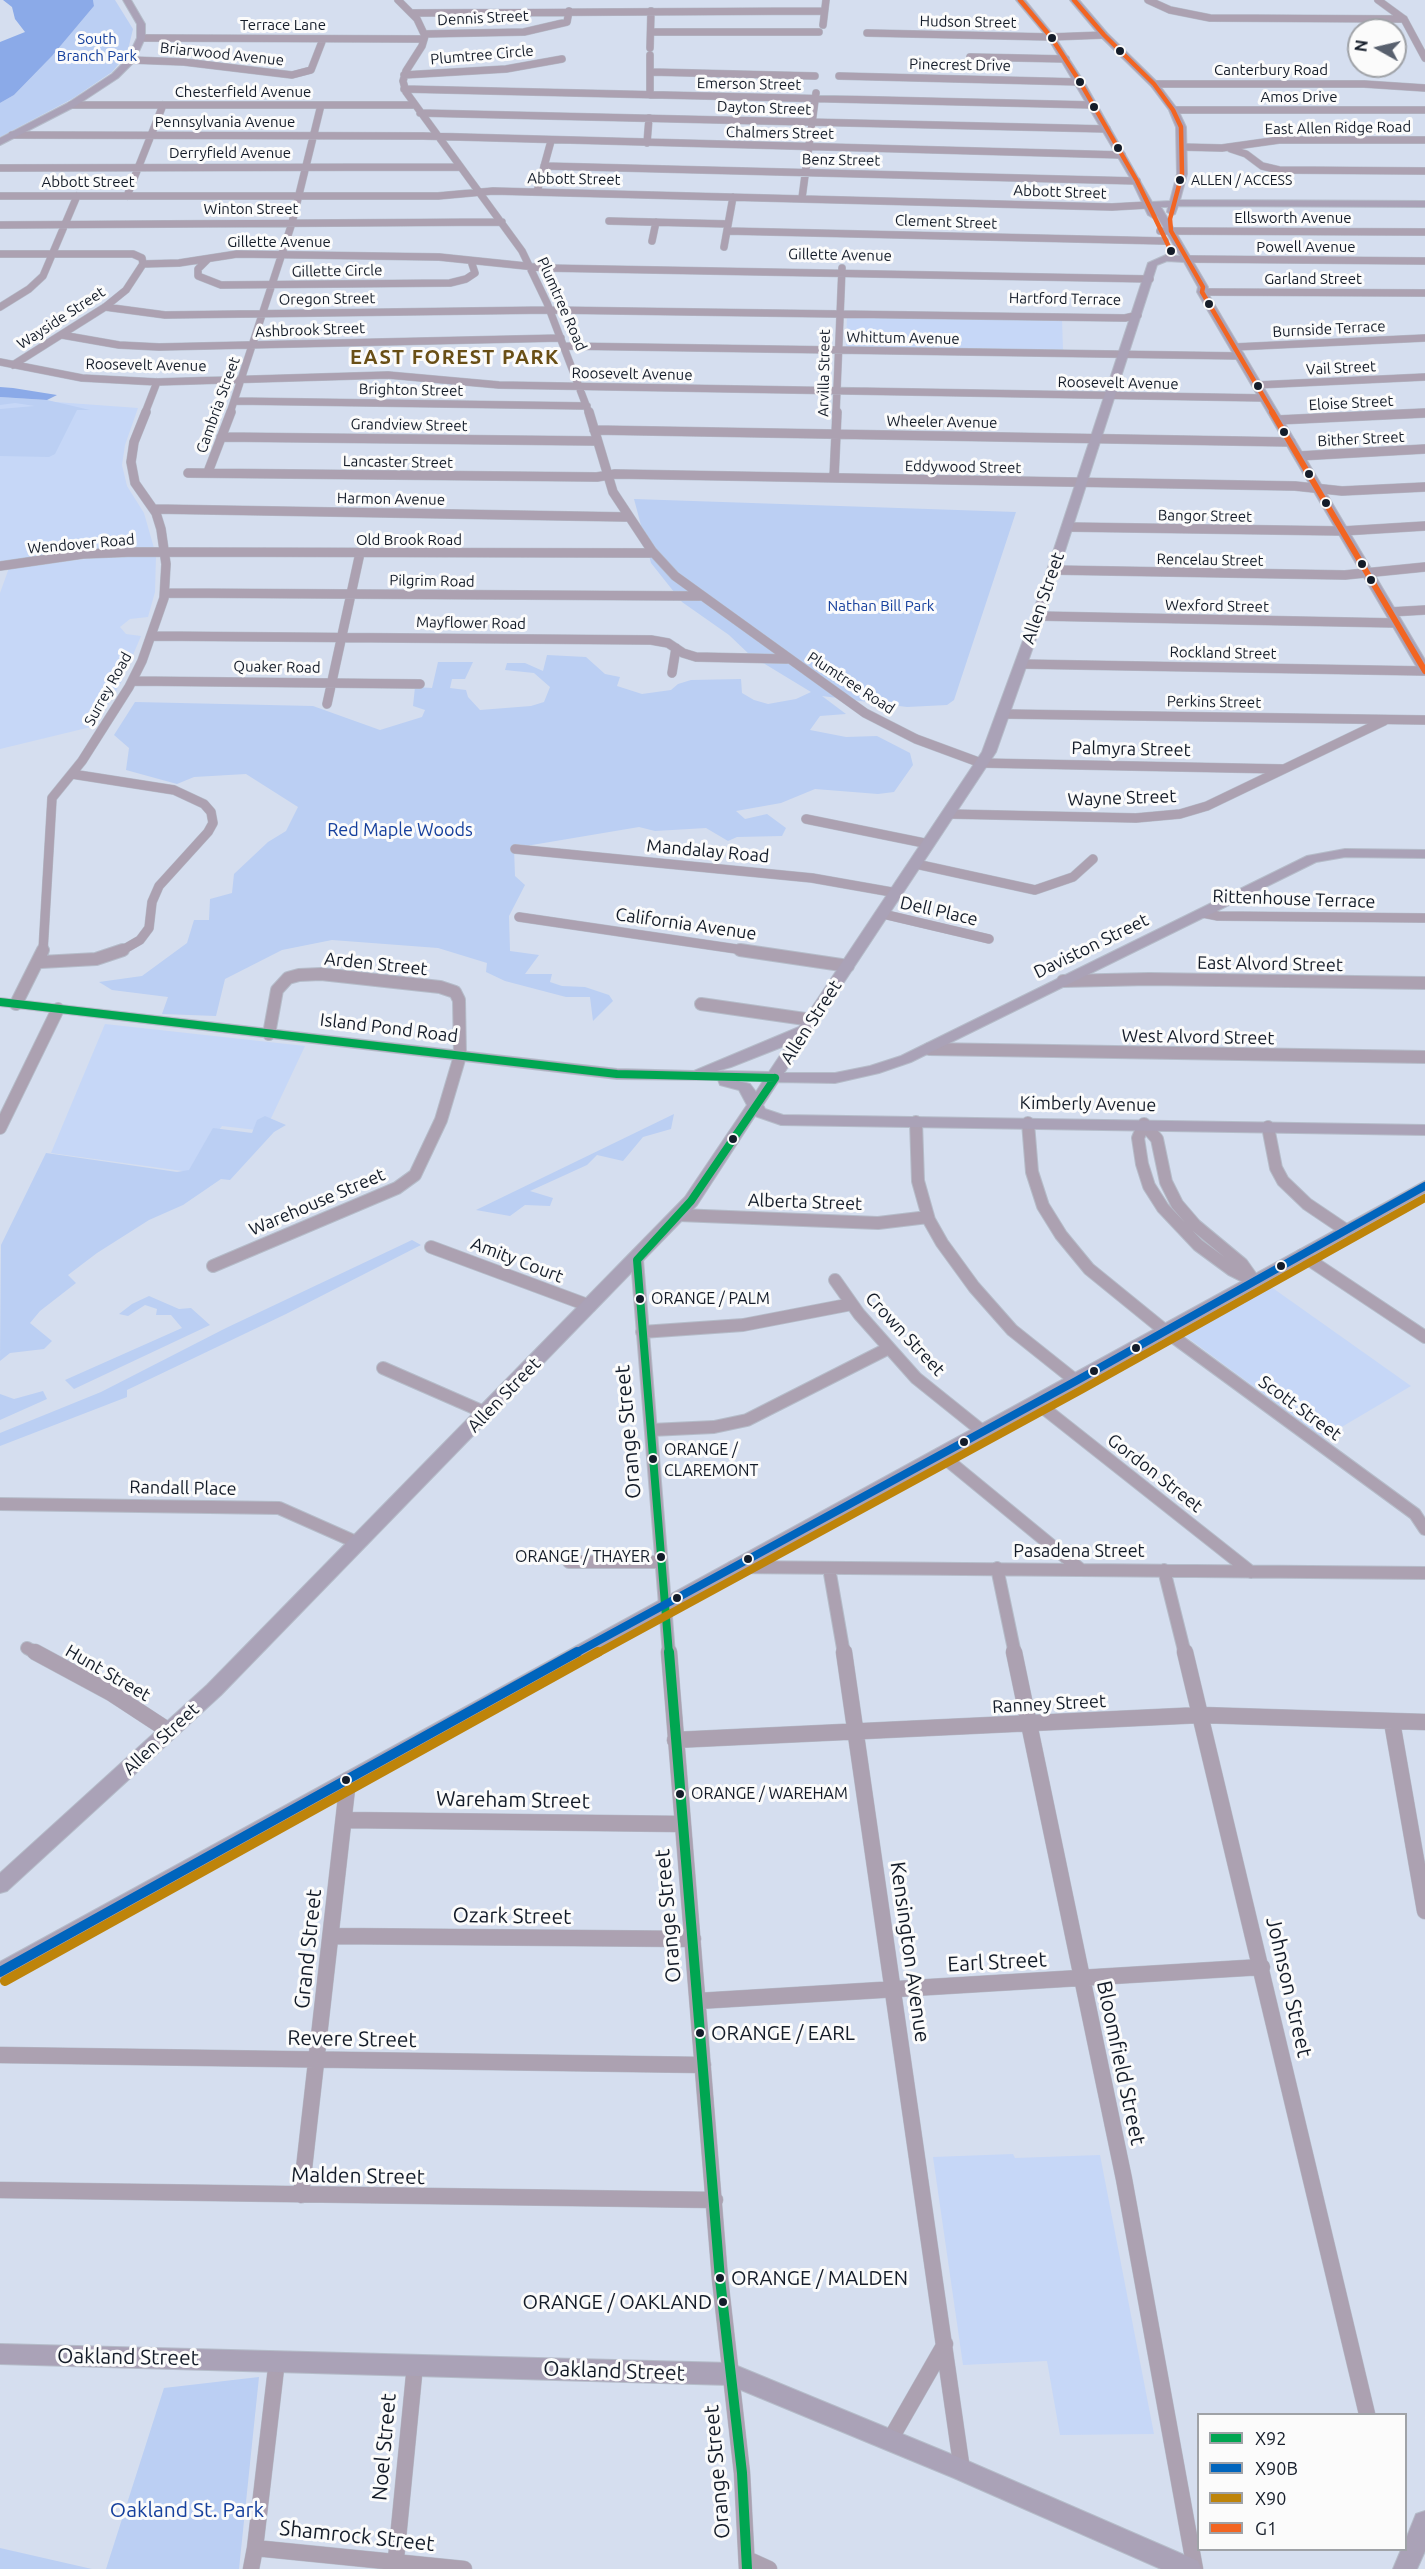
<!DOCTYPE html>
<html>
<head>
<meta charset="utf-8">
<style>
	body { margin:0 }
	#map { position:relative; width:1425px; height:2569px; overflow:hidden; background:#d5deef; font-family:Ubuntu,sans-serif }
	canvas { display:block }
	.legend { position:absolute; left:1197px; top:2413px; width:210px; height:138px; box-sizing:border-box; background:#fbfbfb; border:2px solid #9fa2a7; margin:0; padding:8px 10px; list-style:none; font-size:18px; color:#141c29 }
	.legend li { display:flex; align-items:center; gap:12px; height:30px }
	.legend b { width:30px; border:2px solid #9fa2a7 }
	.north { position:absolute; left:1347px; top:18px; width:60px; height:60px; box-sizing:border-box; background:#fbfbfb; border:2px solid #9fa2a7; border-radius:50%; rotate:278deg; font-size:16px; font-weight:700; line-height:24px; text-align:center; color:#141c29 }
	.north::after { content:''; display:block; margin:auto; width:21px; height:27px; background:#58606e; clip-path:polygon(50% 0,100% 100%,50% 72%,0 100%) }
</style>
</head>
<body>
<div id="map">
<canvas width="1425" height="2569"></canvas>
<ul class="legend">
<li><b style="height:8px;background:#00a651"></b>X92</li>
<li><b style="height:8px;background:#0065bd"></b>X90B</li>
<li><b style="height:8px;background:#be840a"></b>X90</li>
<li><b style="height:8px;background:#f26522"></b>G1</li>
</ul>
<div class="north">N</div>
</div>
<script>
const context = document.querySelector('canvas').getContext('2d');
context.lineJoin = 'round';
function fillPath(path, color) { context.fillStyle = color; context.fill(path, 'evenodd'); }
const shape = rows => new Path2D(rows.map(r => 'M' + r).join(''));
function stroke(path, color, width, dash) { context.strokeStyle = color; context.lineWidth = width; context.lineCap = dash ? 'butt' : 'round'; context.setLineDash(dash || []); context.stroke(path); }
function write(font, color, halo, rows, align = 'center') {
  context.font = font + ' Ubuntu,sans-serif'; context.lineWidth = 6; context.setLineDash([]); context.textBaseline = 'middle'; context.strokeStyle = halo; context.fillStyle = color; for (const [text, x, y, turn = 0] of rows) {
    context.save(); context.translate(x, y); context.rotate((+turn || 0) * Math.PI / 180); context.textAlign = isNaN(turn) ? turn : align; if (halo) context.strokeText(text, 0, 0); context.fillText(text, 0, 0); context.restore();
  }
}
fillPath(shape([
	[847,316,1062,319,1063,350,846,347],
	[0,398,138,408,125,445,122,465,127,486,144,513,154,548,92,550,0,562],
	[156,556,155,592,148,617,130,619,120,627,126,634,141,636,122,681,95,726,0,749,0,593,9,568,95,558],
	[105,1024,305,1046,265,1131,222,1126,190,1172,51,1153],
	[1267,1284,1411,1386,1323,1438,1180,1332],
	[1013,2154,1015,2158,1100,2155,1154,2434,1060,2435,1047,2361,963,2365,933,2157]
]), '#c6d7f7');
fillPath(shape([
	[93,0,115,0,133,29,127,54,112,72,72,99,0,137,0,103,14,95,52,56,94,6],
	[0,397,47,400,90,410,77,410,55,454,49,457,0,456,0,409,35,406,15,403,0,405],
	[634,499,1016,512,954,700,947,705,907,707,822,696,846,714,820,716,810,730,846,737,877,736,910,753,913,765,894,792,878,794,815,789,781,803,736,811,745,819,767,814,786,828,782,836,737,837,728,841,706,828,655,831,639,827,514,848,515,876,525,885,509,916,510,951,539,955,525,974,552,974,550,982,562,986,585,987,609,995,613,1001,593,1021,590,997,566,997,505,981,486,972,487,963,438,948,332,940,282,950,225,979,216,1016,162,1014,168,997,112,990,99,982,142,976,187,943,194,920,209,920,210,899,232,893,234,874,268,842,286,831,298,807,246,774,194,777,177,784,126,770,129,748,114,735,135,702,313,706,380,730,422,717,425,710,413,706,415,687,432,688,438,662,473,662,465,679,452,679,450,688,466,690,468,697,480,710,531,706,544,702,550,687,534,673,505,670,507,663,525,663,543,671,547,655,586,657,605,674,620,677,617,686,642,694,671,690,678,684,691,680,741,679,742,693,754,700,768,704,796,699,811,692,750,655,729,635,682,602,651,563],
	[674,1114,671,1129,643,1137,623,1161,597,1155,587,1165,530,1191,553,1198,550,1206,525,1205,510,1216,476,1210],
	[265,1116,286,1125,274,1132,230,1180,221,1179,183,1205,149,1220,97,1253,68,1275,76,1283,40,1311,30,1323,52,1341,44,1349,10,1353,0,1361,1,1245,46,1153,177,1172,189,1170,213,1128,252,1133,257,1120],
	[412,1240,421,1245,286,1314,127,1390,127,1397,0,1446,0,1433,101,1392,226,1328],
	[149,1296,179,1309,191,1308,210,1325,74,1389,65,1380,182,1328,171,1315,156,1315,157,1309,145,1305,128,1316,119,1314,132,1304],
	[43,1391,47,1399,0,1420,0,1394,14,1399],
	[259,2377,239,2569,106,2569,164,2388],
	[0,2548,92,2569,0,2569]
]), '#bbcff3');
fillPath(shape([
	[3,0,93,0,94,6,52,56,14,95,0,103,0,42,25,32,15,19,12,7],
	[0,387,13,388,57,395,47,400,0,397]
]), '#8baae8');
const minorFar3 = shape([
	[398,0,417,19,425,36,422,46,406,71,403,81,406,92,522,251,547,303,589,413],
	[1148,0,1170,10,1210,18,1404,19],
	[1378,0,1404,19,1425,58],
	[412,13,823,11],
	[823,25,826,0],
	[651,32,819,32],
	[867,33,1051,37,1104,35],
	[424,34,524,32,567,22,569,11],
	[141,38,424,39],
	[650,48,651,11],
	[650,55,650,95],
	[970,57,1066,59],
	[131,60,184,62,292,75,311,70,323,39],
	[651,72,815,76],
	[404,75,506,69,562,59],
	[839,76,1080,82],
	[1154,84,1364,84,1425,88],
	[404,89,1093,105],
	[71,105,414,105],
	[1173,110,1425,110],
	[420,113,1107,129],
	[12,135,423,136,1122,155],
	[647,143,649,118],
	[1181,147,1222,148,1279,140,1425,140],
	[1231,149,1246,154,1262,166,1279,170,1425,171],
	[544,166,1137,181],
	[0,168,460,167],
	[537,192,551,141],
	[0,196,438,196,493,191,1112,207,1148,205],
	[127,196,163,105],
	[802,198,816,93],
	[609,221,728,224],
	[0,225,502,222],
	[727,231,1165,241],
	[1160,231,1425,232],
	[652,241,656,222],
	[724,247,733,197],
	[0,254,133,254,142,258,143,264,179,263,237,254,439,257,545,268,1150,279],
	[208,259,198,269,198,276,221,285,450,283,466,279,475,273,471,261],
	[1187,259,1425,261],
	[1202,292,1425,293],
	[0,307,29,289,43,276,77,196],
	[105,307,165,315,550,310,1125,318,1138,315],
	[62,335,119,345,159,347,561,338],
	[564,346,1241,356],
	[1235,347,1425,338],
	[0,362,82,378,157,382,388,375,499,385,1265,398],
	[13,365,105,307,126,290,143,264],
	[1257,385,1425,377],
	[235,401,587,406],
	[145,413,157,382],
	[230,413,292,223,321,105],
	[836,413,842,268],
	[1420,413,1425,413]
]);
const minorFar2 = shape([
	[589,412,613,492,652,551,675,576,865,713,916,739,981,763,1282,769],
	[1278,420,1425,413],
	[594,430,1291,442],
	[221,437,597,441],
	[1299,456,1425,449],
	[208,472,231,412],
	[188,473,597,477,615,474,1295,486,1342,491,1425,487],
	[834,478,837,412],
	[154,509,628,517],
	[1067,527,1343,531,1425,526],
	[0,566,83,554,134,552,653,553],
	[1053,570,1345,575,1425,567],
	[165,593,700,596],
	[1390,612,1425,610],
	[1038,616,1396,623],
	[151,636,651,640,668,643,683,653,696,657,787,659],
	[1020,664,1425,671],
	[672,673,676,648],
	[133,681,420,684],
	[327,704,360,553],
	[1003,714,1425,720],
	[72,774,174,790,204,804,211,812,213,823,208,832,159,886,152,902,149,928,140,940,121,951],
	[949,814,1136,818,1180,814,1207,806,1384,721],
	[806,819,929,844],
	[515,849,812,878,897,893],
	[916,864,1035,890,1073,877,1093,859],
	[1203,913,1218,916,1425,918],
	[883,914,989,939],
	[519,917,750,951],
	[43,951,52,798,82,761,129,687,142,661,164,598,166,564,161,529,156,513,135,483,131,462,134,442,146,412]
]);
const minorFar1 = shape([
	[740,950,848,966],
	[41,962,96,959,123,950],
	[1063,981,1149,979,1425,983],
	[16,1004,43,950],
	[701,1004,812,1020],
	[929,1049,1425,1057],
	[916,1122,918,1181,929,1220,942,1243,974,1287,1012,1330,1076,1381],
	[1028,1123,1032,1172,1043,1206,1061,1235,1089,1269,1164,1330,1415,1514,1425,1529],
	[1144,1124,1157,1139,1166,1182,1177,1204,1195,1225,1242,1264,1254,1281,1232,1270,1198,1245,1163,1208,1149,1186,1142,1164,1138,1138,1144,1124],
	[1268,1127,1276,1168,1283,1181,1307,1204,1347,1231],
	[0,1128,58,1009],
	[679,1215,878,1223,928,1217],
	[431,1247,590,1306],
	[1302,1255,1425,1337],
	[637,1260,669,1654],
	[213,1266,397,1188,415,1175,441,1120,460,1056,459,1000,455,992,440,987,321,974,299,975,288,978,277,990,269,1034],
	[835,1280,859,1314,916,1378,982,1431],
	[642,1332,743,1325,852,1304],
	[383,1368,486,1413],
	[1036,1402,1251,1572],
	[651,1430,714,1427,747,1420,889,1348],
	[940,1454,1080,1569],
	[0,1504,279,1508,358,1543],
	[569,1562,661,1562],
	[733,1567,1425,1573],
	[829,1568,844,1654],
	[997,1568,1015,1654],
	[1164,1570,1185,1654],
	[27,1648,38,1654]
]);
const minor = shape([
	[35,1652,111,1693,169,1731],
	[669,1652,720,2279,742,2473,747,2569],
	[844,1652,962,2470],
	[1014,1652,1124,2179,1195,2569],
	[1185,1652,1367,2414],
	[1392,1722,1425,1911],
	[675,1740,1201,1715,1425,1722],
	[344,1820,682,1824],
	[331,1936,693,1939],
	[698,2001,1262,1967],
	[0,2055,703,2065],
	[0,2190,715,2200],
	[301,2195,348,1780],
	[277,2360,255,2548,464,2569],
	[890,2440,945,2344],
	[747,2559,769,2569],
	[251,2569,255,2548],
	[395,2569,415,2365]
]);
const major = shape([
	[123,0,131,0,145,24,145,38,134,62,118,78,74,107,0,145,0,138,68,103,112,74,127,59,137,38,137,24,123,0],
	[1016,0,1025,0,1055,37,1084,82,1152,202,1170,201,1177,174,1176,127,1169,110,1151,86,1101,37,1070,0,1079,0,1107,33,1157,82,1178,110,1186,127,1187,174,1180,200,1425,201,1425,207,1178,206,1175,214,1172,215,1167,212,1168,207,1161,207,1208,287,1207,292,1425,660,1425,675,1419,671,1197,292,1198,287,1184,262,1167,261,1157,265,1044,616,996,752,784,1073,835,1073,870,1066,901,1056,1307,856,1345,849,1425,850,1425,858,1345,857,1316,862,911,1062,879,1073,835,1083,778,1082,763,1105,765,1109,783,1115,1425,1125,1425,1135,781,1125,755,1116,697,1205,221,1695,7,1891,0,1893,0,1873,207,1685,685,1197,747,1105,739,1090,720,1085,718,1080,617,1079,0,1006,0,998,617,1069,694,1071,799,1027,982,752,1032,616,1148,263,1166,255,1180,256,1157,216,1153,218,1148,215,1132,181,1048,38,1016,0],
	[787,1045,769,1072,717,1071,731,1067,787,1045],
	[738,1081,763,1081,756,1092,750,1084,738,1081],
	[1425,1181,1425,1193,1082,1385,606,1645,0,1980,0,1962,1425,1181],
	[0,2344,730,2363,970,2462,1198,2561,1201,2569,1161,2569,954,2478,729,2385,0,2364,0,2344],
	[1425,2511,1425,2551,1417,2569,1393,2569,1401,2550,1406,2550,1406,2539,1416,2514,1425,2511]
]);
stroke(minorFar3, '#b5bcc9', 8);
stroke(minorFar2, '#b5bcc9', 10);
stroke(minorFar1, '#b5bcc9', 14);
stroke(minor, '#b5bcc9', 17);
stroke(major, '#b5bcc9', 2);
stroke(minorFar3, '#aca1b1', 7);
stroke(minorFar2, '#aca1b1', 9);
stroke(minorFar1, '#aca1b1', 12);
stroke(minor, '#aca1b1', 16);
fillPath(major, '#aaa2b7');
stroke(shape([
	[0,1002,617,1074,775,1078],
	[669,1654,637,1260,691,1201,775,1078]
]), '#00a651', 8);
stroke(shape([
	[669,1652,720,2279,742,2473,747,2569]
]), '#00a651', 10);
stroke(shape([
	[574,1654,1076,1381,1425,1186]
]), '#0065bd', 8);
stroke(shape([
	[0,1972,577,1652]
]), '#0065bd', 10);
stroke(shape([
	[596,1654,1081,1390,1425,1198]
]), '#be840a', 8);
stroke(shape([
	[5,1981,598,1652]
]), '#be840a', 10);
stroke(shape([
	[1020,0,1051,37,1080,82,1137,181,1171,251],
	[1074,0,1104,35,1154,84,1173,110,1181,127,1182,174,1170,219,1171,231,1203,287,1202,292,1273,413]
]), '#f26522', 4.5);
stroke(shape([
	[1272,412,1425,671]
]), '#f26522', 6);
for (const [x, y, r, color] of [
	[1052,38,5,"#141c29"],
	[1120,51,5,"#141c29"],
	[1080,82,5,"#141c29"],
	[1094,107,5,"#141c29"],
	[1118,148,5,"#141c29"],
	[1180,180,5,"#141c29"],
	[1171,251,5,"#141c29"],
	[1209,304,5,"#141c29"],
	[1258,386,5,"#141c29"],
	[1284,432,5,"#141c29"],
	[1309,474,5,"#141c29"],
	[1326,503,5,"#141c29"],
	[1362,564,5,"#141c29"],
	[1371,580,5,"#141c29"],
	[733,1139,5,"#141c29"],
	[1281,1266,5,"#141c29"],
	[640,1299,5,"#141c29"],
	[1136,1348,5,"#141c29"],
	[1094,1371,5,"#141c29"],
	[964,1442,5,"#141c29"],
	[653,1459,5,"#141c29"],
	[661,1557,5,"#141c29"],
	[748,1559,5,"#141c29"],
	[677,1598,5,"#141c29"],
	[346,1780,5,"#141c29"],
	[680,1794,5,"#141c29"],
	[700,2033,5,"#141c29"],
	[720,2278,5,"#141c29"],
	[723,2302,5,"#141c29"]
]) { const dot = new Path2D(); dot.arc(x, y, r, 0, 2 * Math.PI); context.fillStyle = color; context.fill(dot); stroke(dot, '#fbfbfb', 2); }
write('14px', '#141c29', '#fbfbfb', [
	["ALLEN / ACCESS",1191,180]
], 'left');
write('15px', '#141c29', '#fbfbfb', [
	["Dennis Street",483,18,-3],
	["Hudson Street",968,22,1],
	["Terrace Lane",283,25],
	["Briarwood Avenue",222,54,6],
	["Plumtree Circle",482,55,-5],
	["Pinecrest Drive",960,65,1],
	["Canterbury Road",1271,70],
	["Emerson Street",749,84,1],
	["Chesterfield Avenue",243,92],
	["Amos Drive",1299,97],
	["Dayton Street",764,108,2],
	["Pennsylvania Avenue",225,122],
	["East Allen Ridge Road",1338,128,-1],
	["Chalmers Street",780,133,1],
	["Derryfield Avenue",230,153],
	["Benz Street",841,160,1],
	["Abbott Street",574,179,1],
	["Abbott Street",88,182],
	["Abbott Street",1060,192,2],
	["Winton Street",251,209],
	["Ellsworth Avenue",1293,218],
	["Clement Street",946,222,2],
	["Gillette Avenue",279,242],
	["Powell Avenue",1306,247],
	["Gillette Avenue",840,255,1],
	["Gillette Circle",337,271,-1],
	["Garland Street",1313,279],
	["Oregon Street",327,299,-1],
	["Hartford Terrace",1065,299,1],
	["Plumtree Road",562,304,66],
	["Wayside Street",61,318,-33],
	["Burnside Terrace",1329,329,-3],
	["Ashbrook Street",310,330,-2],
	["Whittum Avenue",903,338,1],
	["Roosevelt Avenue",146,365,1],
	["Vail Street",1341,368,-3],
	["Arvilla Street",824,373,-89],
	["Roosevelt Avenue",632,374,1],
	["Roosevelt Avenue",1118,383,1],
	["Brighton Street",411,390,1],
	["Eloise Street",1351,403,-3],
	["Cambria Street",218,405,-70],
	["Wheeler Avenue",942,422,1],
	["Grandview Street",409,425,1],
	["Bither Street",1361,439,-3],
	["Lancaster Street",398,462,1],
	["Eddywood Street",963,467,1],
	["Harmon Avenue",391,499,1],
	["Bangor Street",1205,516,1],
	["Old Brook Road",409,540],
	["Wendover Road",81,544,-5],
	["Rencelau Street",1210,560,1],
	["Pilgrim Road",432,581,1],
	["Wexford Street",1217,606,1],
	["Mayflower Road",471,623,1],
	["Rockland Street",1223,653,1],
	["Quaker Road",277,667,1],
	["Plumtree Road",851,683,33],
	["Surrey Road",108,689,-61],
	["Perkins Street",1214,702,1]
]);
write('15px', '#16409d', '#fbfbfb', [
	["South",97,39],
	["Branch Park",97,56],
	["Nathan Bill Park",881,606]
]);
write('16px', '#141c29', '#fbfbfb', [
	["ORANGE / PALM",651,1299],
	["ORANGE /",664,1450],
	["CLAREMONT",664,1471],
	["ORANGE / THAYER",650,1557,"right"],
	["ORANGE / WAREHAM",691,1794]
], 'left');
write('18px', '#141c29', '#fbfbfb', [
	["Allen Street",1043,598,-71],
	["Palmyra Street",1131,749,1],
	["Wayne Street",1122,798,-2],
	["Mandalay Road",708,851,5],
	["Rittenhouse Terrace",1294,899,2],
	["Dell Place",939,911,13],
	["California Avenue",686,924,8],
	["Daviston Street",1091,946,-26],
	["Arden Street",376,964,6],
	["East Alvord Street",1270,964,1],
	["Allen Street",811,1022,-57],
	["Island Pond Road",389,1028,7],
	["West Alvord Street",1198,1037,1],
	["Kimberly Avenue",1088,1104,1],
	["Warehouse Street",317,1202,-23],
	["Alberta Street",805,1202,2],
	["Amity Court",517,1260,21],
	["Crown Street",905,1334,47],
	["Allen Street",504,1395,-46],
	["Scott Street",1300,1408,36],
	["Gordon Street",1155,1473,38],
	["Randall Place",183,1488,1],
	["Pasadena Street",1079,1551],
	["Hunt Street",108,1673,30],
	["Ranney Street",1049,1704,-3],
	["Allen Street",161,1739,-43]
]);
write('18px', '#16409d', '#fbfbfb', [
	["Red Maple Woods",400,830]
]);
context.letterSpacing = '1.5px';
write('bold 20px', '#694f16', '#fbfbfb', [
	["EAST FOREST PARK",455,357]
]);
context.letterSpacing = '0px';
write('20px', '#141c29', '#fbfbfb', [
	["ORANGE / EARL",711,2033],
	["ORANGE / MALDEN",731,2278],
	["ORANGE / OAKLAND",712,2302,"right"]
], 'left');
write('21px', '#141c29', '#fbfbfb', [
	["Orange Street",628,1432,-95],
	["Wareham Street",513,1800,1],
	["Ozark Street",512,1916,1],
	["Orange Street",668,1916,-95],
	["Grand Street",308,1949,-84],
	["Kensington Avenue",910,1952,82],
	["Earl Street",997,1962,-3],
	["Johnson Street",1289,1987,77],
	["Revere Street",352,2039,1],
	["Bloomfield Street",1121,2063,78],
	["Malden Street",358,2176,1],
	["Oakland Street",128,2357,1],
	["Oakland Street",614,2371,2],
	["Noel Street",384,2447,-85],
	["Orange Street",717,2472,-95],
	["Shamrock Street",357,2536,6]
]);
write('21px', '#16409d', '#fbfbfb', [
	["Oakland St. Park",187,2510]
]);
</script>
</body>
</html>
